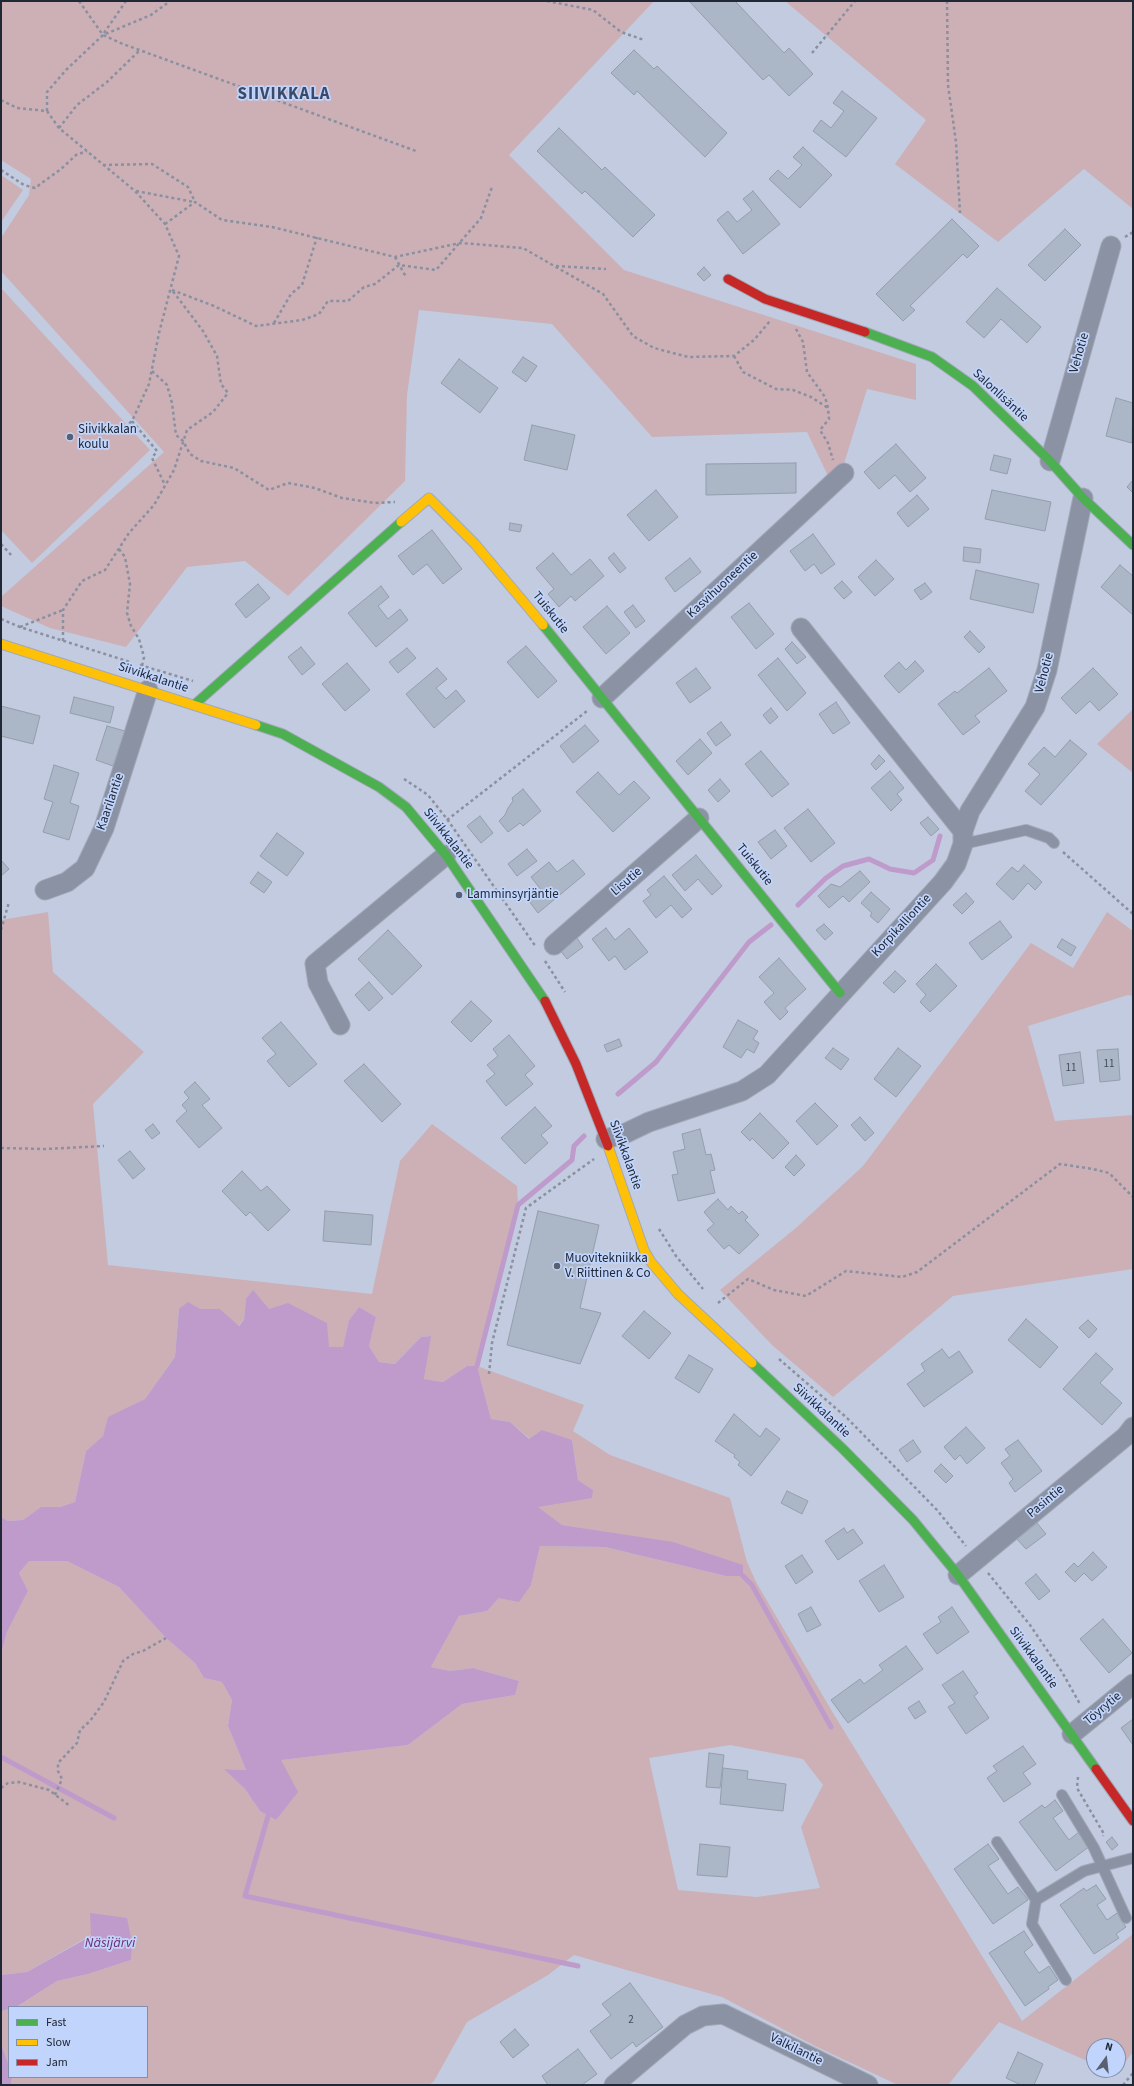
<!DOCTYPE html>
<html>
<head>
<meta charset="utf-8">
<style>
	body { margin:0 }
	#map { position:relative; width:1134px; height:2086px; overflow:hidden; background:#c2cbe0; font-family:"Source Sans 3",sans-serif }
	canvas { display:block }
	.frame { position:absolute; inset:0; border:2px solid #202735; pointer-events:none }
	.legend { position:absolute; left:8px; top:2006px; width:140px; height:72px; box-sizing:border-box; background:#c1d4fb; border:1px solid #818fac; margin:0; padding:5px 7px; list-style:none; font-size:12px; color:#202735 }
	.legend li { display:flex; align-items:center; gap:8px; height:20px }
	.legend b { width:20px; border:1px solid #818fac }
	.north { position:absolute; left:1086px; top:2038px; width:40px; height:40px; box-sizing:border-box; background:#c1d4fb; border:1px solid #818fac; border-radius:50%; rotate:15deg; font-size:11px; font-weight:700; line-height:16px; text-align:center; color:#202735 }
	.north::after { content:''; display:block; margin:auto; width:14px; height:18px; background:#596071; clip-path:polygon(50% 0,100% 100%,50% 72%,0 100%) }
</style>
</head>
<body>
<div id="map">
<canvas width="1134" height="2086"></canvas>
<div class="frame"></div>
<ul class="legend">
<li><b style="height:5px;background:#4caf50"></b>Fast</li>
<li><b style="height:5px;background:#ffc107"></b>Slow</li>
<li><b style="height:5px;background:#c62828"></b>Jam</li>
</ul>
<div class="north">N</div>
</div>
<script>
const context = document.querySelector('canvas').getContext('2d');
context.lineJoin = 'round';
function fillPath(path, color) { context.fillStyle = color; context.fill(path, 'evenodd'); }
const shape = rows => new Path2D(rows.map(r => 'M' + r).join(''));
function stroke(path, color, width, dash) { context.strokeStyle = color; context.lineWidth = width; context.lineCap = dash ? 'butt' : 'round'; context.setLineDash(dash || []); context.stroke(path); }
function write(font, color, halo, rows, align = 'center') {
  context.font = font + ' "Source Sans 3",sans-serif'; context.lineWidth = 3.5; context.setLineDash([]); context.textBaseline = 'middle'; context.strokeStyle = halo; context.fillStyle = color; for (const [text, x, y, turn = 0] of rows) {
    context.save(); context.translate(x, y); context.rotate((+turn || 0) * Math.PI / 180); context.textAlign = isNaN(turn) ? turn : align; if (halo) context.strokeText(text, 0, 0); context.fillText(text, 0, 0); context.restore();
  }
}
fillPath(shape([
	[1,1,654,1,509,155,624,270,916,364,916,400,867,389,843,467,829,478,807,432,652,437,552,324,419,310,407,395,405,481,288,596,245,561,187,567,126,647,50,628,1,606,1,597,164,452,1,271,1,238,29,195,31,179,1,160],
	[785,1,1133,1,1133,209,1084,169,998,242,895,164,926,120],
	[1,175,23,190,1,222],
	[1,288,150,450,32,563,1,530],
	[1133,709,1133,773,1097,744],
	[48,912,53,972,144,1052,93,1104,108,1265,372,1294,400,1161,432,1124,517,1186,518,1205,477,1366,584,1405,573,1431,610,1455,730,1498,747,1562,756,1582,833,1713,1022,2021,1133,1934,1133,2052,1116,2074,1108,2070,1118,2070,1118,2046,1094,2046,1094,2064,999,2022,948,2085,898,2085,815,2046,722,1997,574,1955,548,1975,467,2022,434,2081,429,2085,11,2085,12,2077,147,2077,147,2007,17,2007,57,1981,88,1974,131,1960,91,1935,27,1972,1,1975,1,1654,7,1632,28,1591,19,1573,29,1561,67,1561,119,1587,166,1638,195,1663,204,1678,222,1682,232,1700,228,1726,246,1770,225,1769,245,1789,260,1811,276,1820,285,1807,280,1760,408,1745,462,1704,515,1695,519,1681,473,1668,450,1671,431,1667,459,1616,487,1611,499,1598,531,1585,540,1546,605,1547,726,1576,612,1533,562,1525,537,1507,593,1490,578,1480,572,1440,530,1439,510,1422,491,1419,477,1366,467,1366,443,1382,424,1379,430,1336,421,1337,395,1364,379,1362,369,1346,376,1317,359,1307,349,1320,343,1348,328,1347,269,1309,246,1299,244,1320,238,1326,220,1309,179,1309,175,1357,145,1399,108,1418,103,1436,86,1451,75,1502,60,1507,41,1507,23,1520,8,1521,1,1517,1,920],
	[730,1745,803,1759,823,1785,801,1827,820,1888,757,1897,678,1890,649,1758],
	[1107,912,1133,931,1133,996,1128,995,1028,1026,1055,1121,1133,1115,1133,1269,953,1296,833,1397,772,1345,720,1290,797,1227,863,1166,1031,943,1073,968],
	[9,2009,9,2066,1,2044,1,2014,2,2011]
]), '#ccb0b6');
fillPath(shape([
	[253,1290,269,1309,288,1303,327,1323,329,1347,343,1347,349,1320,359,1307,376,1317,369,1346,379,1362,395,1364,421,1337,431,1336,424,1379,443,1382,467,1366,477,1366,491,1419,510,1422,529,1439,542,1430,572,1440,578,1480,593,1490,592,1498,538,1507,562,1525,673,1542,743,1565,743,1576,726,1576,605,1547,540,1546,531,1585,519,1602,499,1598,487,1611,459,1616,431,1667,450,1671,473,1668,519,1681,515,1695,462,1704,408,1745,281,1760,298,1792,276,1820,260,1811,245,1789,224,1769,246,1770,228,1726,232,1700,222,1682,204,1678,195,1663,166,1638,119,1587,67,1561,29,1561,19,1573,28,1591,7,1632,1,1654,1,1517,8,1521,23,1520,41,1507,60,1507,75,1502,86,1451,103,1436,108,1417,145,1399,175,1357,179,1309,188,1302,200,1309,220,1309,239,1326,244,1320,246,1299],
	[90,1913,127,1918,132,1943,131,1960,88,1974,57,1981,18,2006,9,2007,9,2009,2,2011,1,2014,1,1975,27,1972,91,1936],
	[1,2044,9,2066,9,2077,12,2077,11,2085,1,2085]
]), '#be9bca');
stroke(shape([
	[798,905,826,878,843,866,869,859,890,869,914,873,933,860,940,836],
	[618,1094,656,1062,749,942,771,925],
	[477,1366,518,1205,572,1160,574,1146,584,1136],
	[743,1576,752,1585,831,1727],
	[1,1757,114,1818],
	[268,1816,245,1896,578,1966]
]), '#be9bca', 5);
const building = shape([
	[689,1,735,1,784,53,789,48,813,74,789,96,769,75,763,80,689,1],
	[634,50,654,69,657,66,727,133,705,157,637,91,634,95,611,73,634,50],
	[842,91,877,118,846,157,813,131,821,120,831,128,844,111,833,103,842,91],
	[559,128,602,170,605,167,655,215,633,237,585,191,582,194,537,151,559,128],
	[803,147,832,175,800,208,769,179,778,170,788,179,802,165,793,157,803,147],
	[753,191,780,224,743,254,717,220,728,211,737,222,752,210,743,199,753,191],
	[952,219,979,246,967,258,963,254,910,306,915,310,903,321,876,294,952,219],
	[1065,229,1081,245,1045,281,1028,265,1065,229],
	[704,267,711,275,704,281,697,274,704,267],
	[997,288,1041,327,1027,343,1001,319,984,338,966,322,997,288],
	[523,357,537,366,526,382,512,372,523,357],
	[459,359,498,388,480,413,441,383,459,359],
	[1116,398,1133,403,1132,443,1106,436,1116,398],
	[532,425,575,435,567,470,524,460,532,425],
	[896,444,926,478,910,492,895,475,879,489,864,472,896,444],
	[994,455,1011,459,1007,474,990,470,994,455],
	[796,463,796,493,706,495,706,464,796,463],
	[1133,480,1133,493,1127,487,1133,480],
	[656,490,678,517,649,541,627,515,656,490],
	[992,490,1051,502,1045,531,985,519,992,490],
	[917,495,929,509,908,527,897,513,917,495],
	[510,523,522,525,520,532,509,530,510,523],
	[432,530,462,569,443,584,427,564,413,575,398,556,432,530],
	[813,534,835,564,821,574,814,564,805,571,790,551,813,534],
	[964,547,981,549,980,563,963,561,964,547],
	[553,553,571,575,590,559,604,576,575,601,571,596,559,607,548,594,554,589,536,568,553,553],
	[614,553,626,568,620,573,608,558,614,553],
	[690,558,701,572,675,592,665,578,690,558],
	[876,560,894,579,875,596,858,577,876,560],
	[1120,565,1133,576,1133,615,1101,587,1120,565],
	[976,570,1039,584,1033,613,970,599,976,570],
	[842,581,852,592,844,599,834,588,842,581],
	[925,583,932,592,921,600,914,590,925,583],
	[258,584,270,598,246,618,235,604,258,584],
	[381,586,389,597,378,606,388,619,400,609,408,620,376,647,348,613,381,586],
	[749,603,774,634,756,649,731,617,749,603],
	[633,605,645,621,636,628,624,612,633,605],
	[607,606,630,633,606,654,583,627,607,606],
	[970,631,985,647,979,653,964,637,970,631],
	[792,642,806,657,797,664,785,649,792,642],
	[526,646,557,681,538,698,507,662,526,646],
	[301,647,315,664,302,675,288,657,301,647],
	[407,648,416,658,398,673,389,662,407,648],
	[778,658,806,693,787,711,758,675,778,658],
	[915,661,924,671,899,693,884,676,899,662,906,670,915,661],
	[347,663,370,690,345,711,322,684,347,663],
	[437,668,447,679,436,688,446,699,456,690,465,701,434,728,406,694,437,668],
	[696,668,711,688,690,703,676,683,696,668],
	[989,668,1007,691,975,716,980,722,963,735,938,704,955,691,957,693,989,668],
	[1093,668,1118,694,1099,711,1090,701,1076,714,1061,698,1093,668],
	[74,697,114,707,110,723,70,713,74,697],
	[836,702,850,723,833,734,819,714,836,702],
	[1,706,40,716,33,744,1,736,1,706],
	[771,708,778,717,770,724,763,715,771,708],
	[721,722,731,735,716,746,707,733,721,722],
	[585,725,599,741,573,763,560,746,585,725],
	[107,726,125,731,113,766,96,760,107,726],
	[700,739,712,753,688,775,676,761,700,739],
	[1070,740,1087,754,1041,805,1025,791,1040,774,1028,764,1044,747,1055,757,1070,740],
	[761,751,789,784,772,797,745,764,761,751],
	[879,755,885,761,876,770,871,764,879,755],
	[54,765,79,773,70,803,79,806,69,840,43,832,53,802,44,799,54,765],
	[890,771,904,788,897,794,902,800,891,811,871,788,890,771],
	[598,772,619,795,634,781,650,798,613,832,576,792,598,772],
	[720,779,730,791,718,802,708,790,720,779],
	[523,789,541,811,523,826,520,823,508,832,499,821,505,815,508,808,513,801,512,798,523,789],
	[808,809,835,843,811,862,784,828,808,809],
	[480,816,493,833,481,843,467,826,480,816],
	[928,817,939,829,931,836,920,823,928,817],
	[775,830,787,846,771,859,758,842,775,830],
	[277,833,304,853,287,876,260,856,277,833],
	[527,849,537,861,517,876,508,864,527,849],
	[696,855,722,886,712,895,698,879,685,891,672,875,696,855],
	[1,860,9,869,1,876,1,860],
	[573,860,585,874,538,913,529,901,542,891,531,877,549,862,557,872,573,860],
	[1024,865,1042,882,1035,890,1028,883,1013,900,996,884,1012,867,1018,872,1024,865],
	[860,871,870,882,849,902,843,896,829,908,818,896,831,884,840,887,860,871],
	[258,872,272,882,264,893,250,883,258,872],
	[664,876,692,909,682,918,671,905,656,918,643,901,651,895,647,890,664,876],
	[871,892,890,909,878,923,870,916,872,913,861,903,871,892],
	[966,893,974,902,962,914,953,905,966,893],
	[1000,921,1012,937,982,960,969,943,1000,921],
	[824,924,833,933,825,940,816,930,824,924],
	[606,928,615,940,629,928,648,952,625,970,615,956,609,961,592,939,606,928],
	[388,930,422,966,392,995,358,959,388,930],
	[577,938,583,947,567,959,560,950,577,938],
	[1062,939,1076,947,1071,956,1057,947,1062,939],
	[779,958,806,989,785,1008,788,1012,780,1020,764,1002,774,993,759,977,779,958],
	[936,964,957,986,930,1012,920,1002,926,995,916,984,936,964],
	[895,971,906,981,894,993,883,983,895,971],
	[369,982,383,998,369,1011,355,995,369,982],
	[471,1001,492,1021,471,1042,451,1022,471,1001],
	[738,1020,758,1031,753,1039,759,1043,754,1053,747,1049,741,1058,723,1047,738,1020],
	[281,1022,317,1064,289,1087,267,1061,276,1054,262,1038,281,1022],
	[509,1035,535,1066,525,1075,533,1084,506,1106,486,1081,495,1074,487,1065,498,1056,493,1049,509,1035],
	[619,1039,622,1046,607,1052,604,1045,619,1039],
	[833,1048,849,1059,841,1070,825,1058,833,1048],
	[898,1048,921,1066,896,1097,874,1079,898,1048],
	[1118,1049,1120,1080,1100,1082,1097,1050,1118,1049],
	[1080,1052,1084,1083,1063,1086,1059,1055,1080,1052],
	[364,1064,401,1104,382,1122,344,1081,364,1064],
	[195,1082,210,1099,202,1105,222,1128,199,1148,176,1121,187,1111,182,1105,189,1098,184,1092,195,1082],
	[815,1103,838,1126,817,1145,796,1121,815,1103],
	[535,1107,552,1126,541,1135,548,1143,525,1164,501,1138,535,1107],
	[760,1113,789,1143,773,1159,752,1138,750,1141,741,1132,760,1113],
	[860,1117,874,1133,865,1141,851,1125,860,1117],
	[153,1124,160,1133,152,1139,145,1130,153,1124],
	[700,1129,706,1155,711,1154,715,1170,710,1171,715,1193,678,1201,672,1175,678,1174,673,1152,685,1149,682,1134,700,1129],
	[130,1151,145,1169,133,1179,118,1160,130,1151],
	[796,1155,805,1165,794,1176,785,1167,796,1155],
	[242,1171,261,1191,267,1186,290,1210,268,1231,250,1212,246,1216,222,1191,242,1171],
	[718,1199,728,1210,731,1206,739,1214,742,1211,748,1217,745,1220,759,1235,739,1254,729,1245,724,1249,707,1230,714,1224,704,1212,718,1199],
	[325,1211,373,1215,371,1245,323,1241,325,1211],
	[538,1211,599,1225,580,1308,601,1313,580,1364,507,1345,538,1211],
	[644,1311,671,1333,649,1359,622,1336,644,1311],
	[1026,1319,1058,1347,1040,1368,1008,1340,1026,1319],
	[1088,1320,1097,1329,1089,1338,1079,1328,1088,1320],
	[942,1349,949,1358,959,1351,973,1372,924,1407,907,1384,925,1371,921,1364,942,1349],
	[1096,1353,1113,1369,1100,1383,1122,1403,1102,1425,1063,1389,1096,1353],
	[689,1355,713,1369,699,1393,675,1378,689,1355],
	[734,1414,760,1437,766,1428,780,1439,751,1476,738,1465,740,1462,734,1457,735,1455,715,1441,734,1414],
	[966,1427,985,1448,967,1464,960,1455,955,1460,944,1447,966,1427],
	[913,1440,921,1452,907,1462,899,1450,913,1440],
	[1018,1440,1042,1471,1015,1492,1009,1483,1013,1479,1001,1463,1010,1456,1005,1449,1018,1440],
	[941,1464,953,1476,946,1483,934,1471,941,1464],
	[787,1491,808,1501,802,1514,781,1503,787,1491],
	[1037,1523,1046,1534,1026,1549,1017,1539,1037,1523],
	[844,1528,847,1533,853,1529,863,1543,838,1560,825,1541,844,1528],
	[1093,1552,1107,1567,1092,1581,1084,1573,1075,1582,1065,1572,1074,1563,1078,1567,1093,1552],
	[802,1555,813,1572,796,1584,785,1566,802,1555],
	[884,1565,904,1597,879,1612,859,1581,884,1565],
	[1036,1574,1050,1591,1039,1600,1025,1583,1036,1574],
	[811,1607,821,1625,807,1632,798,1614,811,1607],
	[952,1607,969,1632,937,1654,923,1634,941,1622,938,1617,952,1607],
	[1103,1619,1132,1653,1109,1673,1080,1639,1103,1619],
	[906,1646,923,1669,848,1723,831,1700,860,1679,864,1684,883,1670,879,1665,906,1646],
	[963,1671,978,1693,974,1696,989,1718,966,1734,948,1707,955,1703,942,1685,963,1671],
	[919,1701,926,1712,915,1719,908,1708,919,1701],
	[1133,1719,1133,1745,1121,1728,1133,1719],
	[1023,1746,1036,1764,1023,1773,1031,1784,1004,1802,987,1778,997,1771,993,1766,1023,1746],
	[709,1753,724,1755,720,1788,706,1787,709,1753],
	[723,1768,748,1771,747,1779,786,1784,783,1811,720,1804,723,1768],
	[1055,1800,1063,1811,1053,1818,1069,1840,1079,1832,1090,1846,1056,1871,1019,1822,1042,1805,1045,1808,1055,1800],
	[1112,1837,1118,1845,1112,1850,1106,1842,1112,1837],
	[700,1844,730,1847,727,1877,697,1875,700,1844],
	[988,1844,999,1859,988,1866,1008,1894,1018,1887,1028,1900,993,1924,954,1869,988,1844],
	[1096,1885,1106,1899,1097,1905,1107,1920,1117,1913,1126,1927,1116,1934,1119,1938,1094,1954,1060,1905,1084,1888,1086,1891,1096,1885],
	[1024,1931,1033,1945,1024,1952,1039,1973,1049,1966,1058,1980,1048,1987,1049,1989,1025,2006,989,1953,1024,1931],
	[630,1983,663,2027,636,2047,633,2042,611,2059,590,2031,611,2015,602,2004,630,1983],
	[515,2029,529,2045,513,2058,500,2042,515,2029],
	[578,2049,597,2074,582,2085,548,2085,542,2076,578,2049],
	[1018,2052,1043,2064,1034,2085,1021,2085,1006,2078,1018,2052]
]);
fillPath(building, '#abb6c6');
stroke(building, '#939ead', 1);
const lane = shape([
	[963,844,1026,830,1049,838,1054,843],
	[1062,1795,1094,1848,1126,1918],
	[997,1842,1036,1900,1084,1871,1133,1858],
	[1036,1900,1032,1924,1066,1980]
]);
const street = shape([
	[1050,461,1111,246],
	[602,698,844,473],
	[963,831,970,811,1035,707,1047,670,1083,498],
	[45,890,67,882,85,868,104,828,148,690],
	[554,945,699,818],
	[340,1025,318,983,315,964,446,855],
	[606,1139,626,1133,649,1122,742,1091,767,1075,943,882,956,864,963,844,963,831,801,628],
	[958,1575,1126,1436,1133,1427],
	[1072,1734,1133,1684],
	[614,2085,685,2025,703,2016,723,2014,868,2085]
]);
const fast = shape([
	[865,332,932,357,973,386,1050,461,1083,498,1133,545],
	[543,625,840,993],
	[194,705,401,522],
	[256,725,283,734,379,787,406,807,446,855,545,1001],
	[752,1363,843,1449,913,1520,958,1575,1096,1769]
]);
const slow = shape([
	[401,522,429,498,475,544,543,625],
	[1,644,256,725],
	[608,1146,644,1250,651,1262,678,1294,752,1363]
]);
const jam = shape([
	[728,279,765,299,865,332],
	[545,1001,576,1064,608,1146],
	[1096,1769,1133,1821]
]);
stroke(lane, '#a1a8b8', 12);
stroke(street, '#a1a8b8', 21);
stroke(fast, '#a1a8b8', 11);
stroke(slow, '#a1a8b8', 11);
stroke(jam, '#a1a8b8', 11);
stroke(shape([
	[79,1,103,35,123,44,416,151],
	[547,1,593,10,621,32,644,40],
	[947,1,948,85,956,142,960,213],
	[104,33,126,1],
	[812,53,855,1],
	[1,100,17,108,47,111,59,128,135,191,165,224,179,256,159,333,149,384,132,421,127,425],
	[47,111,47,92,66,70,103,35,151,15,170,1],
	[59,128,77,105,107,82,139,51],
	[103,165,152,164,188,187,195,202],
	[1,170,24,185,35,188,61,169,76,155,87,151],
	[136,191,194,202],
	[165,224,195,202,222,220,272,227,395,257,460,243,523,248,603,294,633,336,654,348,688,357,734,356,754,340,770,321],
	[1125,237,1133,232],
	[395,257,406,277],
	[556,266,606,269],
	[172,290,214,306,256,326,302,320,319,314,328,301,348,301,364,287,375,284,399,265,436,270,481,218,492,187],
	[274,323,291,294,302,285,317,237],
	[796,329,803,342,807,372,825,397,828,408,829,419,820,430,828,443,833,460],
	[734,356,743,372,776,389,793,390,811,397,828,408],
	[152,371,167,385,172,403,176,435,183,441,190,454,201,461,234,468,269,490,288,483,315,488,342,498,375,503,395,502],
	[132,421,157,451,152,458,165,485],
	[1,544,13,557],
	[119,549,125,557,130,584,127,613,131,626,139,639,144,657,142,666],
	[1,619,20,627,130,662],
	[20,627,63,610],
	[63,641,63,610,82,581,105,570,129,533,154,505,174,470,187,430,213,412,228,393,221,384,217,356,203,331,172,290],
	[140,665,193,681],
	[404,779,428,795,447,819,536,947],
	[447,820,587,711],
	[1063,852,1133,914],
	[1,930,9,902],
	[545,961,565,992],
	[1,1148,45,1149,104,1146],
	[659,1229,676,1256,703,1289],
	[718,1303,748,1279,774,1290,806,1296,846,1271,902,1277,917,1272,1060,1164,1093,1169,1109,1173,1133,1197],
	[779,1359,847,1418,937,1510,966,1546],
	[489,1374,492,1343,526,1208,594,1159],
	[988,1573,1030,1625,1062,1672,1080,1704],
	[1078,1777,1077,1788,1104,1834,1103,1836],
	[1,1788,8,1783,19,1782,49,1790,70,1806],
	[55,1795,62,1779,58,1771,58,1763,77,1743,80,1730,90,1721,104,1702,123,1661,133,1654,143,1651,166,1638],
	[1123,2085,1133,2073]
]), '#8a909f', 2.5, [3, 3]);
stroke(lane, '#8b92a3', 10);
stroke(street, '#8b92a3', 19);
stroke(fast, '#4caf50', 9);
stroke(slow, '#ffc107', 9);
stroke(jam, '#c62828', 9);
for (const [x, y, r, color] of [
	[70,437,4,"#596071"],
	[459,895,4,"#596071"],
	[557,1266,4,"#596071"]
]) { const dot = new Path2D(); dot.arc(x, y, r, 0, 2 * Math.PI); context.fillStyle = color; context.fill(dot); stroke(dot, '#c1d4fb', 1.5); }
write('11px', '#434b59', null, [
	["11",1109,1065],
	["11",1071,1069],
	["2",631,2021]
]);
write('13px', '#202735', '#c1d4fb', [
	["Vehotie",1080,353,-74],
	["Salonlisäntie",1000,396,43],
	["Kasvihuoneentie",723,585,-43],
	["Tuiskutie",550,613,51],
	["Vehotie",1045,673,-75],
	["Siivikkalantie",153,678,18],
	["Kaarilantie",111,802,-71],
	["Siivikkalantie",448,839,52],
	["Tuiskutie",754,865,51],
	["Lisutie",627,882,-41],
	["Korpikalliontie",902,926,-47],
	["Siivikkalantie",625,1155,70],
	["Siivikkalantie",821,1411,43],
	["Pasintie",1046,1502,-40],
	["Siivikkalantie",1033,1658,54],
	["Töyrytie",1103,1709,-40],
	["Valkilantie",796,2050,26]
]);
write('13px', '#202735', '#c1d4fb', [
	["Siivikkalan",78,430],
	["koulu",78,445],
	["Lamminsyrjäntie",467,895],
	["Muovitekniikka",565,1259],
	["V. Riittinen & Co",565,1274]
], 'left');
write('italic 14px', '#6f2d73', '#c1d4fb', [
	["Näsijärvi",110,1944]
]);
context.letterSpacing = '1px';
write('bold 17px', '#3b4a6a', '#c1d4fb', [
	["SIIVIKKALA",284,95]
]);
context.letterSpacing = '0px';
</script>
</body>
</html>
